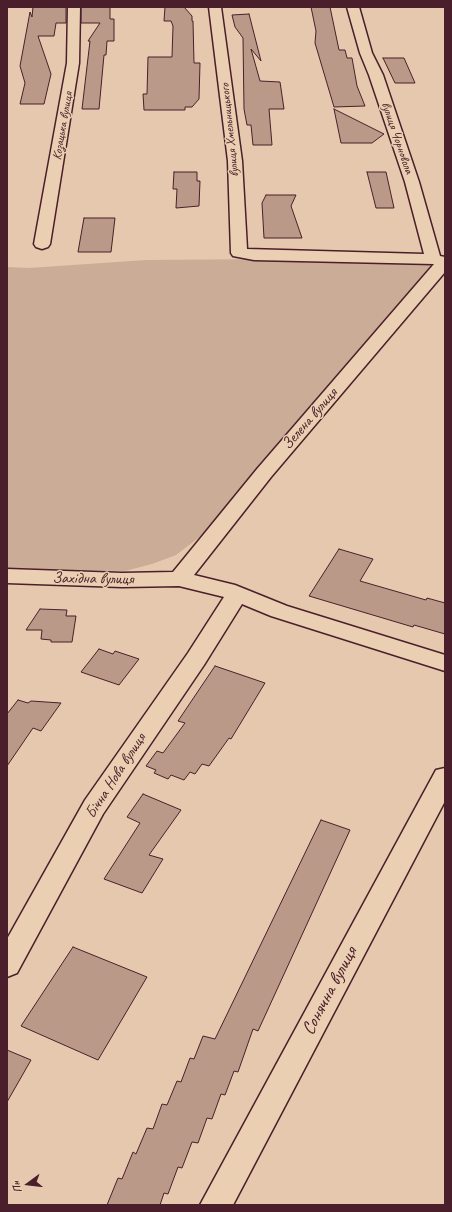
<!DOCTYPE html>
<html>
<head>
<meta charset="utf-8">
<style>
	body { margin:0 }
	#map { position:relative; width:452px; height:1212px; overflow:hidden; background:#e5c8ad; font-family:Caveat,sans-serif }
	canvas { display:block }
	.frame { position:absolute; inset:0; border:8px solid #4a1f2b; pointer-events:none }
	.north { position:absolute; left:8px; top:1164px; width:40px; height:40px; -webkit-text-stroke:3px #ebcfb2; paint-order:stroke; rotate:255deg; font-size:11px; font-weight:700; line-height:16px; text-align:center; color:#4a1f2b }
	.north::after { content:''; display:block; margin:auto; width:14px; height:18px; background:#4a1f2b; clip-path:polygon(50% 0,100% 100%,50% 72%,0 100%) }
</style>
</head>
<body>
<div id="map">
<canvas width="452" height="1212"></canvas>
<div class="frame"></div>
<div class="north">Пн</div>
</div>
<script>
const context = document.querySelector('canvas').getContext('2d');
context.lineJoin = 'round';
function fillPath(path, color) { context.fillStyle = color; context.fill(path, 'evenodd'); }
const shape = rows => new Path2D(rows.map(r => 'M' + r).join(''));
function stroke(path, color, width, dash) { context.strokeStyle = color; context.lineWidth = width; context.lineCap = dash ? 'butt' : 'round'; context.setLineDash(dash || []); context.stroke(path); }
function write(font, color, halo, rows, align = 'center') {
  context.font = font + ' Caveat,sans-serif'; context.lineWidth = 3; context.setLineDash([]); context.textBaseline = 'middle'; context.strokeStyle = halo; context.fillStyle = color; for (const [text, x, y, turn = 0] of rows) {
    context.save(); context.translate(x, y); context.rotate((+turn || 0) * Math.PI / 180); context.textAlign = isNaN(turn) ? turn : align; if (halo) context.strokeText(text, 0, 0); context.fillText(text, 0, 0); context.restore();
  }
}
fillPath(shape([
	[273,259,428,261,430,267,255,470,206,532,176,555,152,564,125,571,7,569,7,267,29,268,146,260]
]), '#cbac97');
const building = shape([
	[33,7,66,7,66,23,56,23,54,36,38,36,51,74,44,104,20,104,25,83,20,66,30,12,32,17,33,7],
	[81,7,110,7,110,19,114,19,114,41,107,41,106,55,104,55,99,109,82,109,90,41,88,41,100,23,81,23,81,7],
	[165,7,184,7,192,16,192,21,193,21,194,63,200,63,199,99,192,107,185,107,185,110,144,110,143,94,147,94,148,57,172,57,173,26,171,21,164,21,165,7],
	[311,7,330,7,339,50,345,50,347,58,352,58,357,86,365,106,334,107,315,43,316,31,311,7],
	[249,14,261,61,251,49,260,81,280,82,284,109,269,109,272,145,253,145,251,125,247,125,244,109,243,38,235,27,232,15,249,14],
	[383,58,404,58,415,83,395,83,383,58],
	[334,109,384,134,372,143,341,143,334,109],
	[174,172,197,172,197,181,200,181,199,206,176,208,177,189,173,189,174,172],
	[367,172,386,172,394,208,376,208,367,172],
	[266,195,296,195,291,206,302,238,264,238,262,203,266,195],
	[84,218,115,218,111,252,78,252,84,218],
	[339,549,373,559,360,581,426,600,427,598,445,603,445,634,414,625,413,627,309,596,339,549],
	[40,609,67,610,66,616,76,616,72,642,51,642,51,640,41,639,42,630,26,630,40,609],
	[99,649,113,654,115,651,139,659,119,685,81,672,99,649],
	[215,666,265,683,231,739,229,738,209,766,202,764,195,774,190,772,184,780,171,775,168,779,154,773,156,770,146,766,157,751,163,753,185,723,178,721,215,666],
	[18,700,28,703,31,701,61,703,41,731,33,728,7,766,7,714,18,700],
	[143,794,181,810,149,855,163,859,142,893,104,879,140,823,127,817,143,794],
	[321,820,350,830,258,1031,253,1029,238,1072,234,1071,225,1095,221,1094,212,1119,207,1118,198,1143,192,1142,182,1168,178,1167,168,1194,164,1193,160,1205,107,1205,118,1178,122,1179,133,1152,136,1154,147,1128,153,1129,162,1104,167,1105,177,1081,181,1082,190,1058,194,1059,203,1036,215,1039,321,820],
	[73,947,147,977,98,1060,21,1026,73,947],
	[7,1050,31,1060,7,1102,7,1050]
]);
fillPath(building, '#ba9988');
stroke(building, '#4a1f2b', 1);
const street = shape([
	[68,7,80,7,79,63,50,244,48,247,42,249,36,247,34,244,67,63,68,7],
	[209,7,221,7,242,161,247,249,424,254,405,182,369,75,360,53,347,7,359,7,372,53,383,75,419,182,440,256,445,257,445,272,271,477,194,575,235,585,287,606,445,655,445,671,271,616,242,604,204,665,103,814,17,973,7,977,7,939,85,800,188,653,224,597,179,586,122,587,7,583,7,569,122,573,173,572,257,469,434,264,254,260,233,256,231,253,228,161,209,7],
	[445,768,445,801,233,1205,200,1205,436,770,445,768]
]);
stroke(street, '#4a1f2b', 3);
fillPath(street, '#ebcfb2');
write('13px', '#4a1f2b', '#ebcfb2', [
	["Козацька вулиця",63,126,-80],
	["вулиця Хмельницького",230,130,-96],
	["вулиця Чорновола",397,138,71]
]);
write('16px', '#4a1f2b', '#ebcfb2', [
	["Зелена вулиця",310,419,-49],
	["Західна вулиця",93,579,1],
	["Бічна Нова вулиця",116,776,-57]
]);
write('19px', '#4a1f2b', '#ebcfb2', [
	["Сонячна вулиця",330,991,-62]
]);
</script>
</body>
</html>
